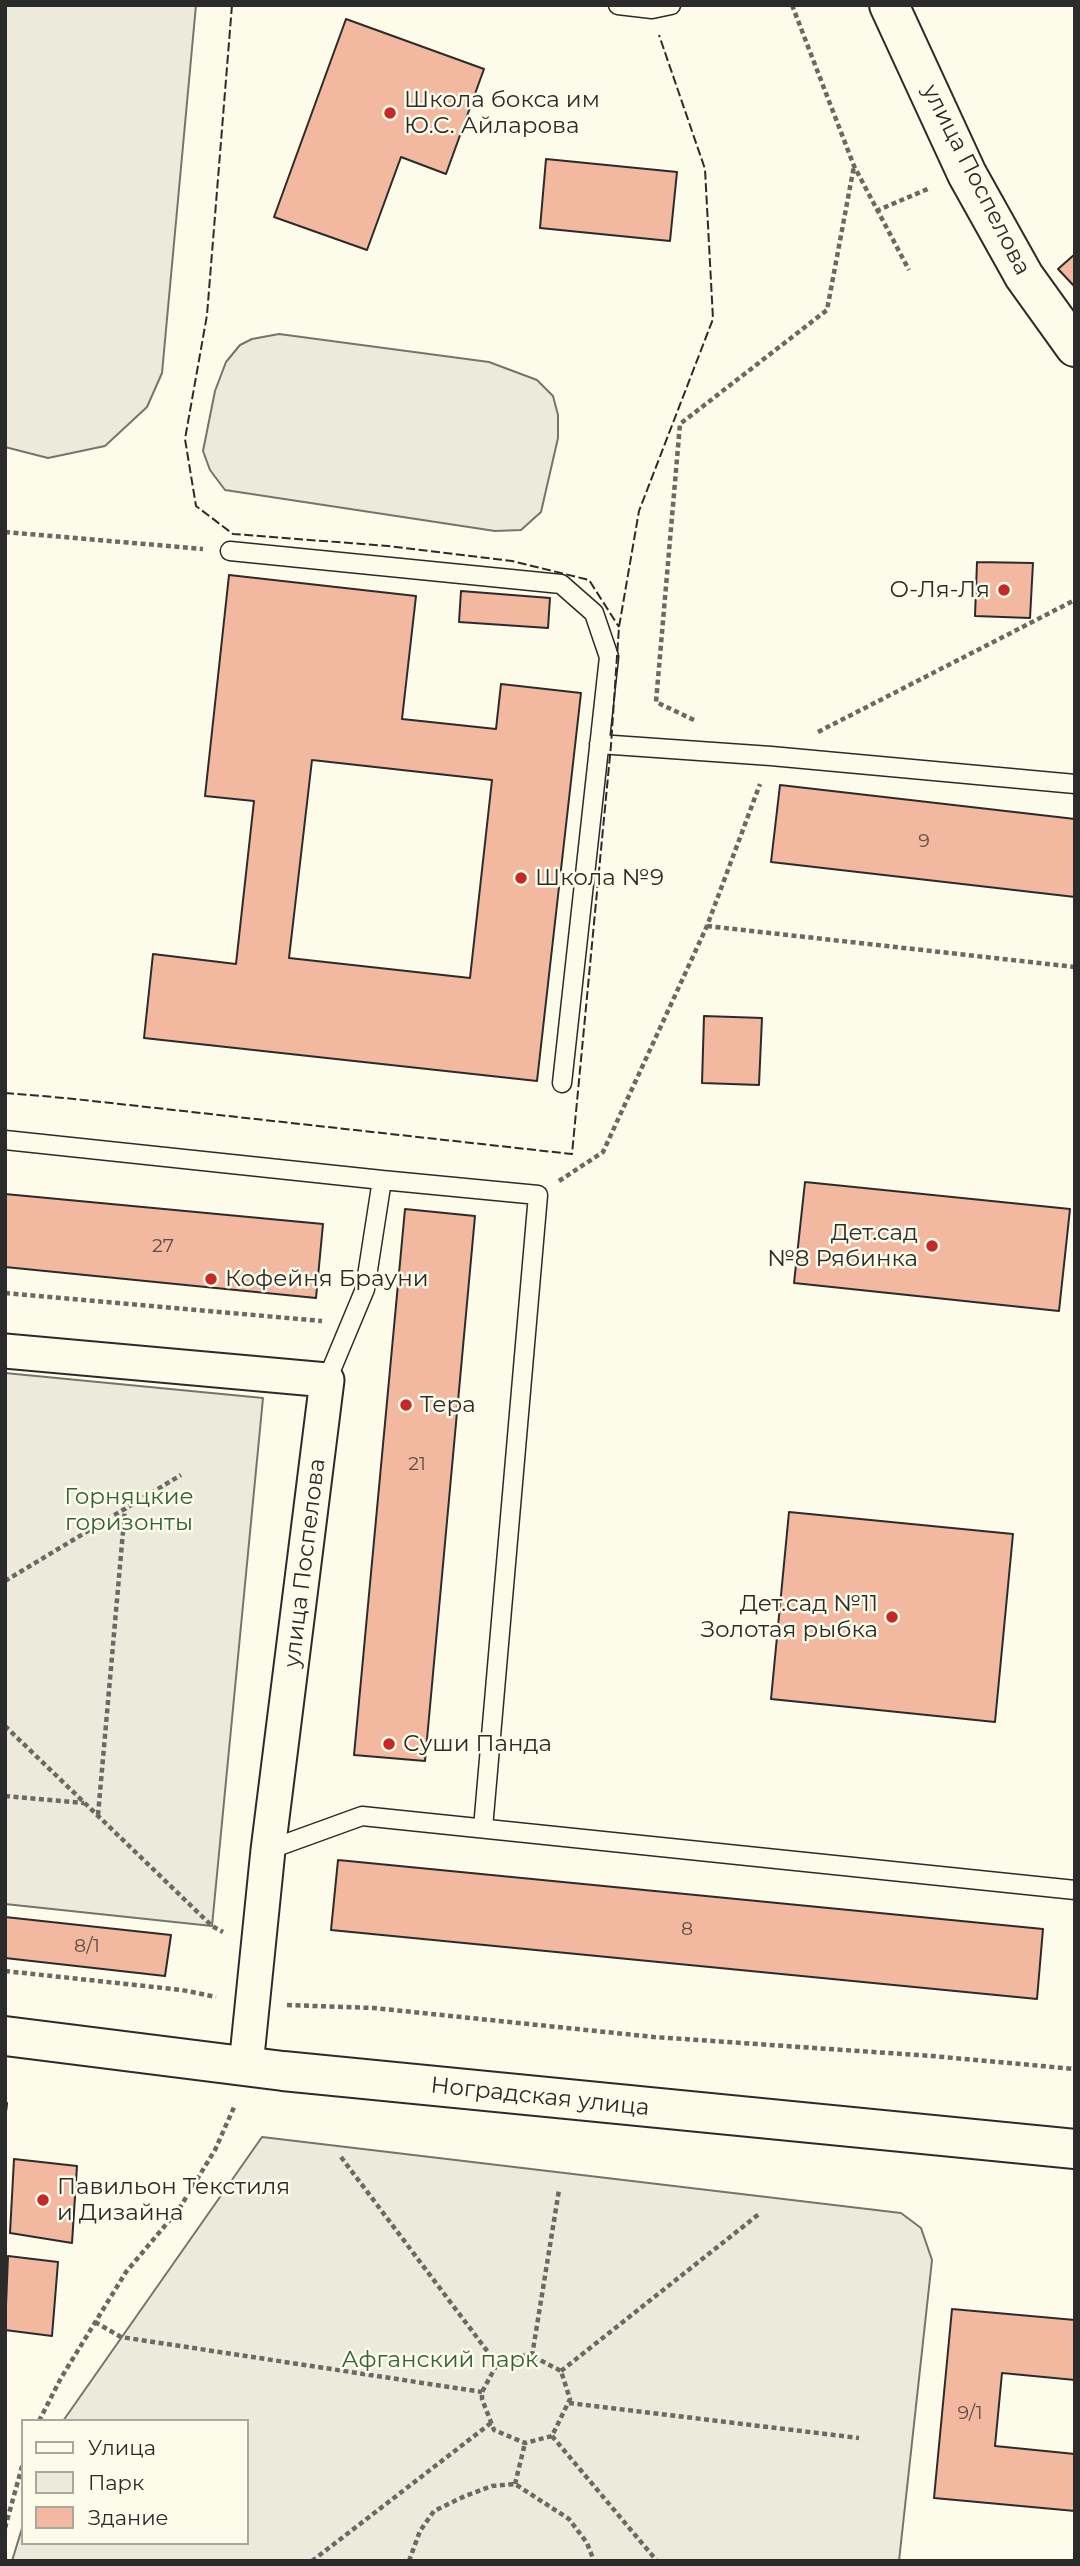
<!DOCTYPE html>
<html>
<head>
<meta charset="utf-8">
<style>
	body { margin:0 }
	#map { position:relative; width:1080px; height:2566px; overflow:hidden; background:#fdfbea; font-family:Montserrat,sans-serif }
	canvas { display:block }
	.frame { position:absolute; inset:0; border:7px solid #2b2b2b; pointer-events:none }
	.legend { position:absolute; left:21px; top:2419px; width:228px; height:126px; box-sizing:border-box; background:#fdfbea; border:2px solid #a9a89e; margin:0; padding:9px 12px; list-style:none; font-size:21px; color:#2b2b2b }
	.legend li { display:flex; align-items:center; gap:14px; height:35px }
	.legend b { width:35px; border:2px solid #a9a89e }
</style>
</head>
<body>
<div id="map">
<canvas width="1080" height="2566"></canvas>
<div class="frame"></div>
<ul class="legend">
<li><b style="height:9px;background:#fdfbea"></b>Улица</li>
<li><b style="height:19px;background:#ecebdb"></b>Парк</li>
<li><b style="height:19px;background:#f2b8a0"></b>Здание</li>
</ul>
</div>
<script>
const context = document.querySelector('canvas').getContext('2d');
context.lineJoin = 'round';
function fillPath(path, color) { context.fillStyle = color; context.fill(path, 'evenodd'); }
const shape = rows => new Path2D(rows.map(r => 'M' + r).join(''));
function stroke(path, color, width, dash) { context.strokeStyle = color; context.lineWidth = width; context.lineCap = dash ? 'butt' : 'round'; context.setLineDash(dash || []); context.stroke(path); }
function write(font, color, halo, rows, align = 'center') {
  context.font = font + ' Montserrat,sans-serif'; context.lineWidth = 5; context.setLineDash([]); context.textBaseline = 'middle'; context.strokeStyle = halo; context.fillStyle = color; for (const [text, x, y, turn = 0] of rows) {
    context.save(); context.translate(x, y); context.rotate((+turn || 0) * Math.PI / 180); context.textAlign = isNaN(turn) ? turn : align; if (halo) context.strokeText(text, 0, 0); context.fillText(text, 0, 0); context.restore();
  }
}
const green = shape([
	[5,5,196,5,162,373,147,407,105,446,48,458,5,447,5,5],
	[279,334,489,362,537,380,553,396,558,415,558,438,541,512,521,530,495,531,225,490,210,470,203,451,215,391,226,362,240,345,252,339,279,334],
	[5,1373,263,1398,212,1926,5,1904,5,1373],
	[262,2137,901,2213,921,2228,932,2260,899,2561,12,2561,23,2525,23,2543,247,2543,247,2421,63,2421,262,2137]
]);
fillPath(green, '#ecebdb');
stroke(green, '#74746e', 2);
const building = shape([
	[346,19,484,69,446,174,401,157,367,250,274,217,346,19],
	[546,159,677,172,670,241,540,228,546,159],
	[1075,254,1075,287,1058,269,1075,254],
	[977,562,1033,563,1030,618,975,616,977,562],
	[229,575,416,596,402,719,496,729,501,684,581,693,537,1081,144,1038,153,954,236,964,254,801,205,796,229,575],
	[312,760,492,780,470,978,289,958,312,760],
	[461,591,550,598,548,628,459,622,461,591],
	[780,785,1075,819,1075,897,771,862,780,785],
	[704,1016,762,1018,759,1085,702,1083,704,1016],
	[805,1182,1070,1209,1059,1311,794,1283,805,1182],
	[5,1194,323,1224,316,1298,5,1267,5,1194],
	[405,1209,475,1216,425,1761,354,1755,405,1209],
	[789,1512,1013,1534,995,1722,771,1699,789,1512],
	[338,1860,1043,1929,1037,1999,331,1930,338,1860],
	[5,1917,171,1935,165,1976,5,1958,5,1917],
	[14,2159,77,2166,72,2243,10,2233,14,2159],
	[8,2256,58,2262,52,2336,5,2330,8,2256],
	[952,2309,1075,2320,1075,2380,1002,2373,995,2446,1075,2454,1075,2511,934,2498,952,2309]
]);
fillPath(building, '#f2b8a0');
stroke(building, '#2b2b2b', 2);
const lane = shape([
	[618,5,652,9,671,5],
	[230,551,561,584,594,613,609,657,562,1083],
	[599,744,771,756,1075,784],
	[5,1140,382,1180],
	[327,1380,365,1289,382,1180,538,1195,483,1828],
	[268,1850,362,1816,1075,1890]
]);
const street = shape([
	[5,1351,327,1380,268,1850,246,2066]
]);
const secondary = shape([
	[5,2036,283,2071,1075,2149]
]);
const primary = shape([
	[889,5,967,174,1024,276,1075,347]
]);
stroke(lane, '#2b2b2b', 21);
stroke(street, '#2b2b2b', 37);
stroke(secondary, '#2b2b2b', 42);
stroke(primary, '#2b2b2b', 42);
stroke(shape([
	[792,5,854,166,909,270],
	[876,211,930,188],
	[5,532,203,549],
	[694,720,656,702,680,424,827,310,854,166],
	[818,732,1075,600],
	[707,926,1075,967],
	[559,1181,603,1152,707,926,760,784],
	[5,1293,322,1321],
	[5,1581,181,1475],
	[5,1726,212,1926,223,1932],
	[5,1796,84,1803],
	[98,1815,125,1509],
	[5,1971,182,1990,216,1997],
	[287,2005,374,2008,654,2037,932,2056,1075,2069],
	[341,2157,497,2364],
	[95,2322,121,2337,482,2392],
	[525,2355,532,2356,561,2371,570,2399,552,2436,525,2443,494,2430,482,2399,482,2392,497,2364,525,2355],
	[532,2356,559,2190],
	[561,2371,759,2214],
	[569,2403,859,2438],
	[39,2421,61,2378,126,2272,179,2209,215,2150,235,2105],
	[552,2436,657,2561],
	[515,2484,525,2443],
	[5,2528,23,2463],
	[312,2561,491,2423],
	[409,2561,420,2531,434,2511,465,2496,492,2486,515,2484,569,2519,587,2543,594,2561]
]), '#6a6964', 4.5, [5, 3.5]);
stroke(lane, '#fdfbea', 18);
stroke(street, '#fdfbea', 33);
stroke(secondary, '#fdfbea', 38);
stroke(primary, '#fdfbea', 38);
stroke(shape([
	[232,5,207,315,185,439,196,506,233,534,388,546,512,561,589,580,619,627],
	[5,1093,65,1098,572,1154,611,745,619,627,639,511,713,319,705,169,659,35],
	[5,2103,7,2103,5,2124]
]), '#2b2b2b', 2, [9, 3.5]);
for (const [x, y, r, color] of [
	[390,113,7,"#c62828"],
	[1004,590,7,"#c62828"],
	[521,878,7,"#c62828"],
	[932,1246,7,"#c62828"],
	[211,1279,7,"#c62828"],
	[406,1405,7,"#c62828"],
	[892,1617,7,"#c62828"],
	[389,1744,7,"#c62828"],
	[43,2200,7,"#c62828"]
]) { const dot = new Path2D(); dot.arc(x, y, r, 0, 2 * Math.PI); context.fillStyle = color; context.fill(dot); stroke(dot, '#fdfbea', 2.5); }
write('19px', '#5d4e48', null, [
	["9",924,841],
	["27",163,1246],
	["21",417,1464],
	["8",687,1929],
	["8/1",87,1946],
	["9/1",970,2413]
]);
write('23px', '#2b2b2b', '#fdfbea', [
	["Школа бокса им",404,100],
	["Ю.С. Айларова",404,126],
	["О-Ля-Ля",990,590,"right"],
	["Школа №9",535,878],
	["Дет.сад",918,1233,"right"],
	["№8 Рябинка",918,1259,"right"],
	["Кофейня Брауни",225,1279],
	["Тера",420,1405],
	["Дет.сад №11",878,1604,"right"],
	["Золотая рыбка",878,1630,"right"],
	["Суши Панда",403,1744],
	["Павильон Текстиля",57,2187],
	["и Дизайна",57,2213]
], 'left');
write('23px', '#2b2b2b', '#fdfbea', [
	["улица Поспелова",976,180,63],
	["улица Поспелова",305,1563,-83],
	["Ноградская улица",540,2097,6]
]);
write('23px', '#34623c', '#fdfbea', [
	["Горняцкие",129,1497],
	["горизонты",129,1523],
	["Афганский парк",440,2360]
]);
</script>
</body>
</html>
